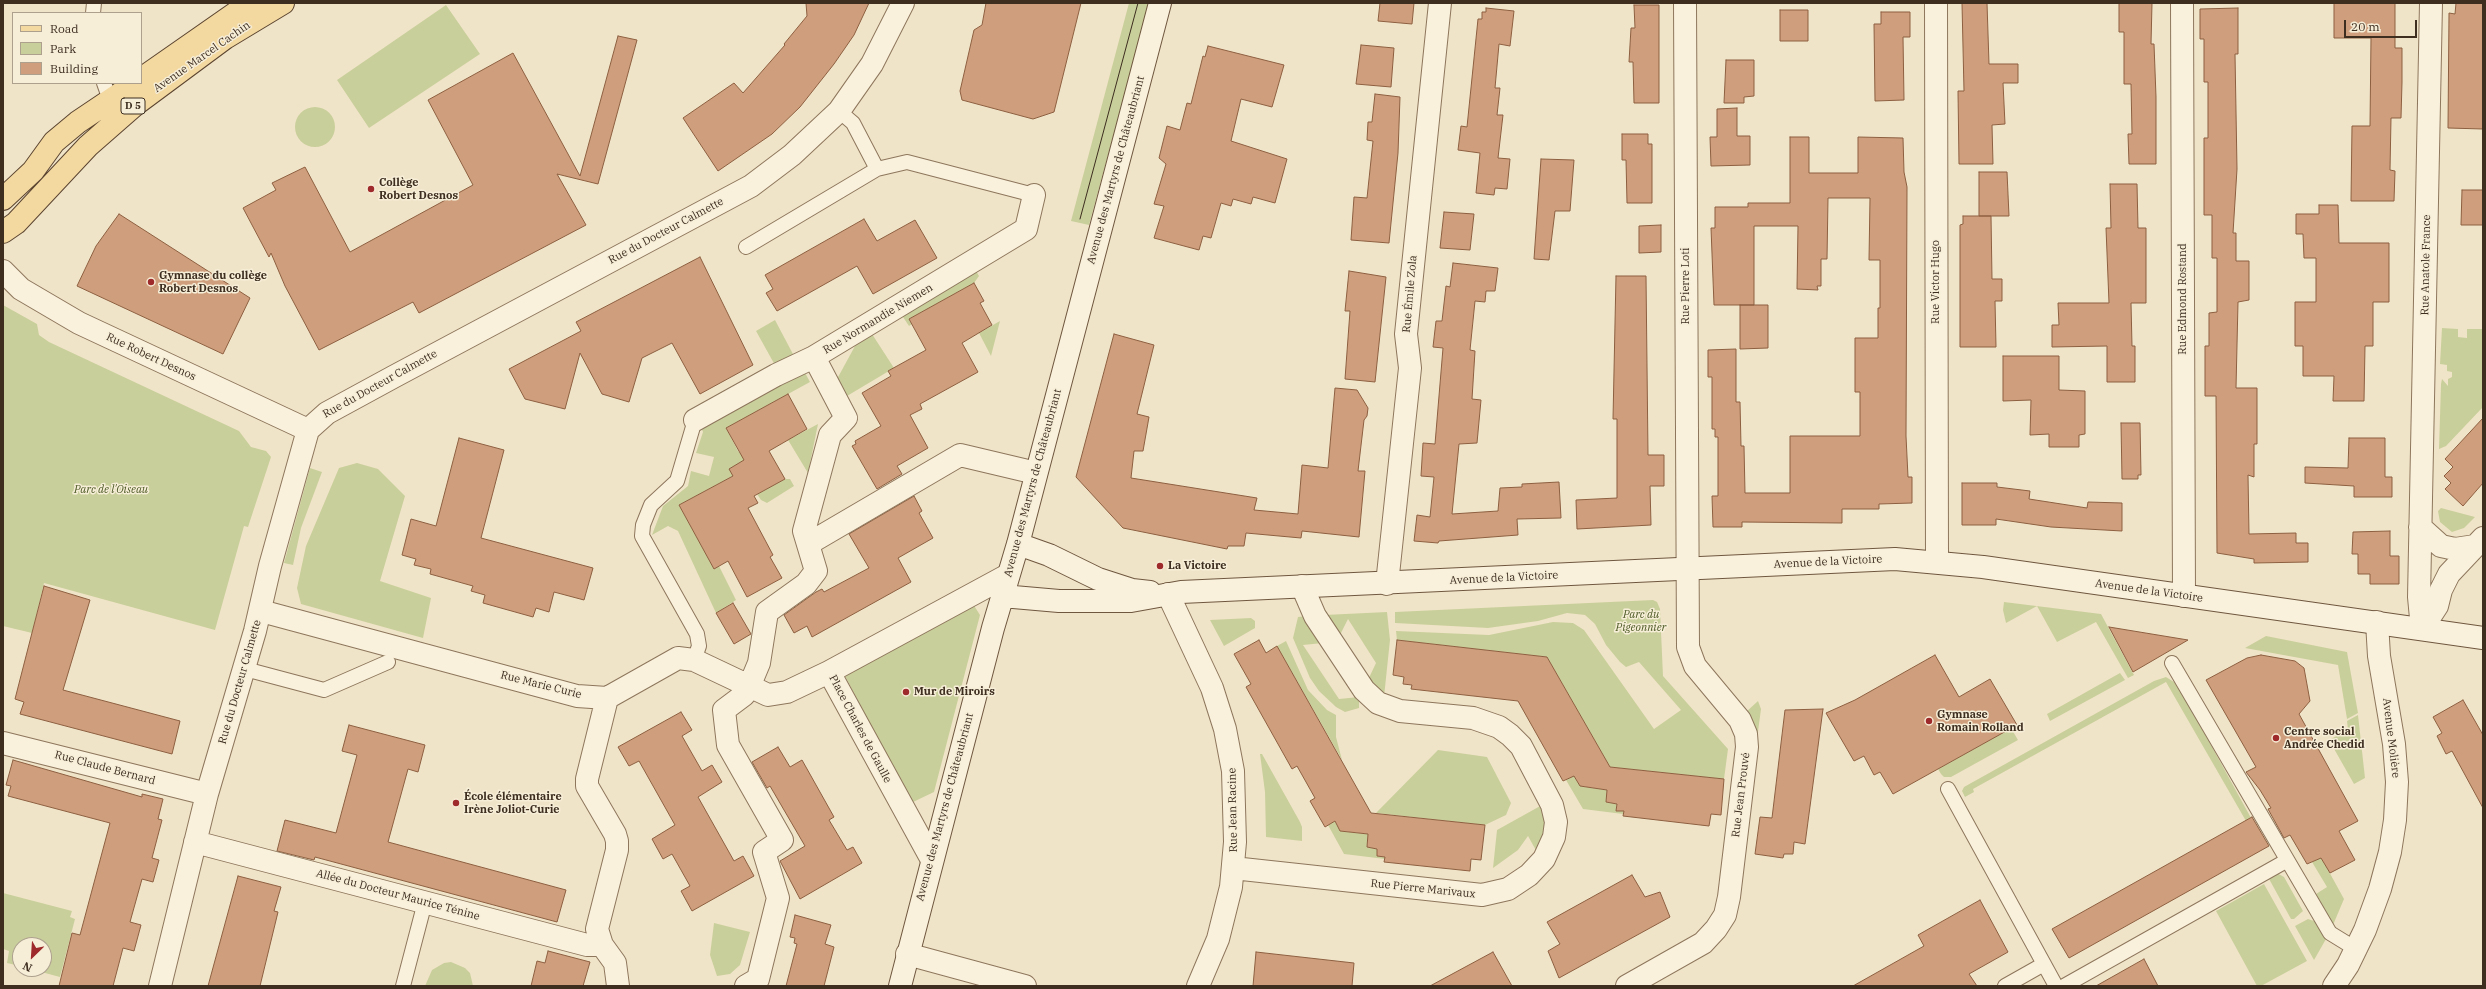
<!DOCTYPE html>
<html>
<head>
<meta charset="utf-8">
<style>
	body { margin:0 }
	#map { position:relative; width:2486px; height:989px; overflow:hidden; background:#f0e4c8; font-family:"IBM Plex Serif",serif }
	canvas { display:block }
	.frame { position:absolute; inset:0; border:4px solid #3d2e20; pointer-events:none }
	.legend { position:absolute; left:12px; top:12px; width:130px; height:72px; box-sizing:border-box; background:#f7eed8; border:1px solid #ada18e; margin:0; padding:5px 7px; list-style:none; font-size:12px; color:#3d2e20 }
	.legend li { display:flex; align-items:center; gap:8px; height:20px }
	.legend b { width:20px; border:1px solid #ada18e }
	.north { position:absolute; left:12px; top:937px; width:40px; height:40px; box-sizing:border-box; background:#f7eed8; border:1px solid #ada18e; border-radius:50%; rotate:205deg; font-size:11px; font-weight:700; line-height:16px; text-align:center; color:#3d2e20 }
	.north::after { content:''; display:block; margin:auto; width:14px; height:18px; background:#9e2a2b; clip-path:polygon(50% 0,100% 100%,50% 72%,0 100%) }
	.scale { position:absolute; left:2344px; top:20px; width:73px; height:18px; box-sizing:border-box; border:2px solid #3d2e20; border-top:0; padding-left:5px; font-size:12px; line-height:14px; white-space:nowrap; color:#3d2e20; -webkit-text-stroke:3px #f7eed8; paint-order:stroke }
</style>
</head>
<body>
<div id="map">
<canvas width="2486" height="989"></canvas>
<div class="frame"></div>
<ul class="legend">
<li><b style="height:5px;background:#f3d9a0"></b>Road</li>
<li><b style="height:11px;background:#c9cf9b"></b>Park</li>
<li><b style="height:11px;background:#cf9f7d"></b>Building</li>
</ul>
<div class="north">N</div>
<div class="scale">20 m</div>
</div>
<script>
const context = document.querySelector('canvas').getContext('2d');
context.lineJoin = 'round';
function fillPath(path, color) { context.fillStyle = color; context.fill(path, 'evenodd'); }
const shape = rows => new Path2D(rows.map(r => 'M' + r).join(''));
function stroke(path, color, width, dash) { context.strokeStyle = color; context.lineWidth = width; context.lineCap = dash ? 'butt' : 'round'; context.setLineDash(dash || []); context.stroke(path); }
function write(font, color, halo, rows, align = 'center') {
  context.font = font + ' "IBM Plex Serif",serif'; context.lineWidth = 3; context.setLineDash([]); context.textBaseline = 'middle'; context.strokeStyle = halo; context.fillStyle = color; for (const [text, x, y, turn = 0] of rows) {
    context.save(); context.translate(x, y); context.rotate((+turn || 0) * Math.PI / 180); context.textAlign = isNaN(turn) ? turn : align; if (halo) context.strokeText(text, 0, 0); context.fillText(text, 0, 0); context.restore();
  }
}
fillPath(shape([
	[1129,3,1149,3,1089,225,1071,221],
	[446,5,480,54,369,128,337,80],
	'295 127a20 20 0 1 1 40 0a20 20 0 1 1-40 0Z',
	[976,271,979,276,974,283,909,319,912,324,909,326,901,314],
	[3,305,37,324,39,335,49,342,239,431,251,447,266,451,271,457,248,527,244,526,215,630,44,583,32,633,3,626],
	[775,320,794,356,776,367,756,331],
	[1000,321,991,356,979,333],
	[2442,328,2458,329,2458,337,2467,338,2467,329,2483,329,2483,407,2446,446,2439,449,2441,384,2442,379,2448,386,2448,379,2452,377,2452,372,2447,371,2447,365,2440,364],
	[872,334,894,368,847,396,837,379,855,346],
	[803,369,810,382,726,428,738,451,747,458,733,476,679,505,714,568,719,566,736,600,716,613,678,531,668,526,652,535,663,506,688,486,691,471,709,476,714,457,696,453,703,432,700,425],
	[818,424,808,473,788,440],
	[357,463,378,469,405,496,380,581,431,598,423,638,301,604,297,588,306,546,339,468],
	[310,468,322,472,301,528,293,565,284,563],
	[785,479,790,479,794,486,767,503,761,500,757,494],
	[2441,508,2475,517,2464,528,2452,532,2440,522,2438,511],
	[1653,600,1657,602,1660,609,1663,676,1728,749,1724,779,1610,767,1547,657,1397,640,1396,631,1489,635,1553,622,1573,623,1584,630,1654,729,1681,710,1639,662,1626,667,1620,662,1606,645,1595,624,1585,615,1567,613,1538,621,1488,628,1395,623,1395,612],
	[2004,602,2101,614,2134,675,2128,678,2096,622,2057,642,2037,606,2006,623,2003,610],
	[973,604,980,615,934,792,911,803,843,672],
	[1387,612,1390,640,1384,697,1367,682,1376,663,1348,619,1338,639,1324,615],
	[1307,616,1323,643,1303,645,1339,699,1359,697,1359,708,1345,712,1336,707,1319,691,1310,678,1293,638,1298,617],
	[1251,618,1255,621,1255,628,1224,646,1210,620],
	[2266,636,2347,652,2358,713,2347,719,2338,665,2245,648],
	[1286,641,1308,690,1327,710,1336,715,1336,737,1342,760,1277,646],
	[2120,673,2125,680,2050,721,2047,714],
	[2166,677,2174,682,2183,694,2251,818,2246,821,2166,682,1973,789,1974,792,1965,797,1962,791,1964,787,2154,681],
	[1758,701,1761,709,1757,739,1746,712],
	[2358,715,2365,778,2354,784,2329,740,2348,730,2347,721],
	[2011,728,2018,740,1951,777,1944,777,1941,774,1938,769],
	[1438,750,1487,757,1511,803,1506,815,1485,825,1376,813],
	[1260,754,1262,754,1300,822,1302,827,1302,841,1266,837,1265,792],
	[1574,775,1580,786,1607,790,1606,802,1617,804,1616,811,1624,811,1623,814,1583,809,1566,780],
	[1542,805,1548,823,1538,854,1528,836,1518,850,1493,868,1497,830],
	[1335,821,1340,831,1368,834,1367,847,1377,849,1377,856,1385,857,1385,859,1344,854,1328,825],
	[2321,857,2344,899,2333,925,2316,894,2327,887,2312,862],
	[2277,873,2284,877,2303,911,2294,919,2291,919,2268,877],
	[2264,884,2307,961,2261,986,2257,986,2216,911],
	[3,893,72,911,70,917,75,919,60,977,30,969,44,969,44,945,20,945,20,966,7,963,9,951,3,949],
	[2308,919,2314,921,2326,939,2314,960,2295,926],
	[714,923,750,932,740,965,730,974,717,976,710,955],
	[451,962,465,968,470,973,473,986,425,986,432,970,444,963]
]), '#c9cf9b');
const building = shape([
	[806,3,869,3,854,35,834,64,800,107,772,134,718,171,683,118,734,83,743,93,785,45,784,44,807,16,806,3],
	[986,3,1081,3,1054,112,1033,119,962,100,960,91,974,30,982,25,986,3],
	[1380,3,1414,3,1412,24,1378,21,1380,3],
	[1962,3,1987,3,1989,64,2018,64,2018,83,2003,83,2005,124,1992,125,1993,164,1959,164,1958,91,1964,91,1962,3],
	[2119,3,2152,3,2151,44,2154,44,2156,97,2156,164,2129,164,2128,134,2132,134,2131,84,2124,84,2124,32,2119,32,2119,3],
	[2334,3,2395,3,2395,48,2402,48,2402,82,2401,118,2391,118,2390,170,2395,171,2394,201,2351,201,2352,126,2370,126,2371,38,2334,38,2334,3],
	[2456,3,2483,3,2483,129,2448,128,2449,13,2455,14,2456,3],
	[1634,5,1659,5,1659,103,1634,103,1633,62,1629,62,1631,28,1635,28,1634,5],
	[1486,8,1514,11,1510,46,1499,44,1495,88,1500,88,1497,115,1503,115,1498,158,1510,159,1507,189,1495,188,1494,195,1476,193,1480,153,1458,150,1461,126,1467,127,1478,19,1482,19,1482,12,1486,12,1486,8],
	[2238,8,2238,54,2235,54,2237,169,2233,233,2236,233,2236,261,2249,261,2249,300,2238,302,2236,388,2257,388,2257,444,2254,444,2254,477,2248,475,2249,534,2296,533,2296,543,2308,543,2308,562,2254,563,2254,559,2217,553,2216,396,2205,396,2205,346,2209,346,2209,313,2217,312,2217,258,2212,258,2212,215,2204,215,2204,138,2208,138,2208,82,2204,82,2204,39,2200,39,2200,9,2238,8],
	[1780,10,1808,10,1808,41,1780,41,1780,10],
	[1881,12,1910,12,1910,37,1903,37,1904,100,1875,101,1874,24,1881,24,1881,12],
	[618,36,637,40,598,184,557,174,586,225,419,313,413,302,319,350,285,286,271,253,269,257,243,208,276,190,272,183,305,167,350,252,473,185,428,100,513,53,580,176,618,36],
	[1361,45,1394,48,1391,87,1356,84,1361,45],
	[1208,46,1284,65,1272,107,1241,99,1231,141,1287,159,1275,203,1253,197,1251,204,1233,199,1231,206,1221,203,1211,238,1203,236,1199,250,1154,238,1164,206,1154,204,1166,164,1159,158,1167,126,1180,130,1187,103,1191,104,1203,56,1205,57,1208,46],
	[1726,60,1754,60,1754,96,1744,97,1744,103,1724,103,1726,60],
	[1375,94,1400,97,1398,153,1389,243,1351,240,1354,197,1367,198,1373,141,1367,140,1368,122,1372,122,1375,94],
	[1737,108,1737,136,1750,136,1750,165,1711,166,1710,137,1717,137,1717,109,1737,108],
	[1622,134,1648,134,1648,144,1652,144,1652,203,1627,203,1626,160,1622,160,1622,134],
	[1790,137,1809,137,1809,173,1858,173,1858,137,1903,138,1904,172,1907,187,1906,436,1908,477,1912,477,1912,503,1879,504,1879,509,1842,509,1842,523,1742,522,1742,527,1713,527,1712,496,1718,496,1718,437,1715,437,1715,429,1712,429,1712,377,1708,377,1708,350,1736,349,1736,402,1740,402,1741,446,1744,446,1745,493,1790,493,1790,436,1860,436,1860,392,1855,392,1855,338,1878,338,1878,308,1880,308,1880,260,1869,260,1870,198,1828,198,1827,259,1821,259,1821,286,1817,286,1818,290,1797,289,1798,226,1754,226,1754,305,1714,305,1711,228,1715,228,1715,207,1748,207,1748,203,1790,203,1790,137],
	[1541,159,1574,160,1570,211,1555,211,1549,260,1534,259,1541,159],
	[1979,172,2007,172,2009,216,1979,216,1979,172],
	[2110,184,2137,184,2138,228,2146,228,2146,303,2131,303,2132,346,2135,346,2135,382,2107,382,2107,346,2052,347,2052,325,2059,325,2058,303,2109,303,2106,228,2111,228,2110,184],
	[2462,190,2483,190,2483,225,2461,225,2462,190],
	[2319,205,2338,205,2339,243,2389,243,2389,302,2373,302,2373,346,2365,346,2364,401,2333,401,2334,376,2303,376,2303,346,2295,346,2295,302,2316,302,2316,258,2304,258,2303,234,2296,234,2296,214,2319,214,2319,205],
	[1444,212,1474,214,1470,250,1440,248,1444,212],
	[119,214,250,298,223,354,77,286,96,246,119,214],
	[1963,216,1991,216,1992,279,2002,279,2002,301,1995,301,1996,347,1960,347,1960,225,1963,224,1963,216],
	[864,219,877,241,915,220,937,258,873,294,857,266,777,311,766,293,773,289,765,275,864,219],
	[1661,225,1661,252,1639,253,1639,226,1661,225],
	[700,257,753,365,700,394,672,343,642,358,629,402,602,394,580,353,565,409,525,399,509,369,581,331,576,322,700,257],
	[1453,263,1498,268,1495,291,1486,291,1485,302,1475,301,1470,350,1475,351,1472,399,1481,400,1477,443,1459,444,1452,514,1498,511,1500,488,1522,487,1522,484,1559,482,1561,518,1517,519,1518,535,1439,541,1438,543,1414,541,1417,515,1430,517,1434,477,1421,476,1423,443,1435,444,1443,348,1433,347,1436,321,1442,321,1446,286,1450,287,1453,263],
	[1349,271,1386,277,1375,382,1345,379,1350,311,1345,311,1349,271],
	[1616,276,1646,276,1648,455,1664,455,1664,486,1650,486,1651,525,1577,529,1576,500,1617,498,1617,419,1613,419,1616,276],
	[974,283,984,301,980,303,992,325,962,343,978,372,920,404,922,409,910,415,928,448,897,466,902,474,877,489,852,446,856,444,855,441,881,426,862,393,891,376,888,371,926,350,909,319,974,283],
	[1740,305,1768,305,1768,348,1740,349,1740,305],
	[1114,334,1154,345,1137,414,1149,417,1143,451,1134,451,1131,478,1257,498,1254,510,1298,514,1302,465,1328,468,1335,388,1357,390,1368,408,1367,416,1364,420,1358,471,1365,471,1359,537,1302,531,1301,538,1246,533,1244,546,1228,546,1227,549,1123,528,1076,477,1114,334],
	[2003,356,2059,356,2059,390,2085,391,2085,434,2079,435,2079,447,2049,447,2049,434,2030,435,2031,400,2003,401,2003,356],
	[788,394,807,429,769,451,785,479,754,496,758,503,748,508,773,555,770,557,782,578,747,597,728,561,714,569,679,505,733,476,729,469,744,460,726,428,788,394],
	[2483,418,2483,483,2463,506,2445,489,2451,483,2444,476,2453,467,2445,459,2483,418],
	[2121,423,2140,423,2141,475,2138,475,2138,479,2122,479,2121,423],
	[459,438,504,450,481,538,593,568,584,600,554,592,549,612,536,608,533,617,483,603,485,595,471,591,473,586,430,574,431,569,414,565,416,559,402,555,411,519,436,526,459,438],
	[2349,438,2385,438,2385,477,2392,477,2392,497,2354,497,2354,486,2305,483,2305,467,2348,468,2349,438],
	[1962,483,1997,483,1997,487,2030,491,2029,499,2087,508,2088,502,2122,503,2122,531,2051,527,1996,519,1996,525,1962,525,1962,483],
	[914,496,922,511,919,513,933,538,898,558,911,582,812,637,807,626,794,633,784,615,816,592,822,589,824,592,869,568,849,534,914,496],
	[2390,531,2390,556,2399,556,2399,584,2370,584,2370,574,2358,574,2358,554,2352,554,2353,532,2390,531],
	[44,586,90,600,63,690,180,721,172,754,20,714,24,702,15,699,44,586],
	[733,603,751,634,734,644,716,613,733,603],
	[2109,627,2188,640,2133,672,2109,627],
	[1259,640,1266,653,1277,646,1371,813,1485,825,1481,860,1471,859,1470,871,1384,862,1385,857,1377,856,1377,849,1367,847,1368,834,1340,831,1335,821,1325,827,1310,801,1315,798,1297,766,1292,769,1246,687,1251,684,1234,654,1259,640],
	[1397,640,1547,657,1610,767,1724,779,1721,815,1711,814,1709,826,1623,816,1624,811,1616,811,1617,804,1606,802,1607,790,1580,786,1574,776,1563,781,1518,701,1411,689,1412,685,1403,684,1404,677,1393,675,1397,640],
	[1935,655,1959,697,1990,679,2017,725,1893,794,1880,772,1874,775,1864,756,1854,761,1826,713,1855,700,1935,655],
	[2261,655,2295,661,2304,668,2310,701,2299,714,2358,821,2339,831,2355,860,2330,873,2321,858,2307,864,2290,835,2284,838,2268,809,2271,808,2260,790,2246,772,2256,767,2206,680,2247,658,2261,655],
	[2463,700,2483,735,2483,808,2452,751,2446,754,2437,736,2442,733,2433,717,2463,700],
	[1823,709,1805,844,1794,842,1793,854,1784,854,1783,858,1755,854,1760,817,1772,818,1785,710,1823,709],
	[681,712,692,730,682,736,702,771,712,765,722,782,698,797,734,861,743,856,754,876,692,911,681,891,690,886,672,854,663,859,652,839,675,825,639,761,629,766,618,747,681,712],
	[349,725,425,745,418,772,408,769,388,842,566,890,557,922,315,857,314,860,277,851,285,820,336,833,357,755,342,751,349,725],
	[778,747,790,767,802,760,834,817,829,820,847,850,853,847,862,863,800,899,780,861,805,846,770,786,767,788,752,762,778,747],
	[13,760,142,797,142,794,163,799,158,819,162,820,152,858,159,860,153,882,142,879,130,922,141,925,134,951,123,948,113,986,59,986,72,933,80,935,110,823,8,796,11,786,6,785,13,760],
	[2252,817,2269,846,2069,958,2052,929,2252,817],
	[1632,875,1645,897,1660,892,1670,917,1559,978,1548,951,1560,944,1547,922,1632,875],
	[238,876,281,887,274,911,278,912,260,986,208,986,238,876],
	[1980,900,2008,952,1969,974,1977,986,1853,986,1924,946,1918,935,1980,900],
	[795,915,831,925,825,944,834,947,824,986,786,986,797,944,794,943,795,938,790,937,795,915],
	[548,951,590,962,583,986,531,986,537,961,545,963,548,951],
	[1256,952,1354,963,1352,986,1253,986,1256,952],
	[1493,952,1512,986,1430,986,1493,952],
	[2144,959,2158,986,2096,986,2144,959]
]);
fillPath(building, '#cf9f7d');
stroke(building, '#8d5f41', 1);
const lane = shape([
	[93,13,94,3],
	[104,83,110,100],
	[839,111,853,123,877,169],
	[746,247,877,169,907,162,1034,195],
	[694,660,699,646,697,634,642,536,643,525,651,505,677,481,695,420],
	[2172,663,2330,933,2356,949],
	[245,669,324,690,388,662],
	[1948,789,2056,986],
	[403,986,425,902],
	[2005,986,2044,964],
	[2064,986,2286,861]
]);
const street = shape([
	[1936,3,1937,561],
	[2182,3,2184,596],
	[3,271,21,289,79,323,308,430],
	[695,420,776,375,814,357],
	[2420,527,2441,546,2455,549,2475,546],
	[808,544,960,455,1036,473],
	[1387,584,1410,368,1406,334,1440,3],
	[1168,594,1212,688,1225,729,1233,771,1235,842,1231,887,1218,939,1198,986],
	[261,611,577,696,607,698,678,658,694,660,768,695,787,692,829,672],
	[2422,629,2419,597,2431,3],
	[2422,629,2437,606,2441,590,2449,574,2483,538],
	[607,698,587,779,587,786,615,834,617,841,617,850,597,929,602,945,615,963,618,986],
	[3,743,207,794],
	[195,842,587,945,602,945],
	[932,860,829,672,1008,575],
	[1233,868,1482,895,1508,889,1529,875,1544,859,1554,837,1556,822,1552,805,1521,746,1510,735,1499,727,1473,718,1400,711,1378,703,1364,690,1315,616,1302,586],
	[907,954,1025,986],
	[160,986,207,794,255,631,270,566,308,430,327,413,395,376,751,186,792,155,839,111,872,64,903,3],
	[746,986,758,979,778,898,764,852,782,840,728,745,724,710,744,695,749,687,759,663,767,612,806,584,816,571,804,531,830,435,846,418,814,357,1026,229,1034,195],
	[1627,986,1703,943,1716,929,1725,915,1729,897,1747,747,1746,734,1740,720,1695,666,1688,647,1685,3],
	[2334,986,2348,965,2365,930,2380,889,2390,852,2395,820,2397,782,2394,744,2379,656,2377,622]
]);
const secondary = shape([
	[1018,544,1049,555,1098,579,1132,590,1150,592],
	[1002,596,1059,601,1131,601,1181,592,1895,559,1983,567,2483,638],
	[900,986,993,628,1018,544,1160,3]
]);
const primary = shape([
	[141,79,250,3],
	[3,199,33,171,54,142,78,122,136,83],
	[3,232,16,223,88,146,136,104,225,38,283,3]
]);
stroke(lane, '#8d765c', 16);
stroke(street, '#8d765c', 24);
stroke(secondary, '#6f573f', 24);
stroke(primary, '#5b4430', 24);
stroke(lane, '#faf1dc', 14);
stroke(street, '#faf1dc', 22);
stroke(secondary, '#faf1dc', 22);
stroke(primary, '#f3d9a0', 22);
stroke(shape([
	[1080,219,1138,3]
]), '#3d2e20', 1);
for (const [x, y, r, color] of [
	[371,189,4,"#9e2a2b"],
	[151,282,4,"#9e2a2b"],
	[1160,566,4,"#9e2a2b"],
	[906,692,4,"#9e2a2b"],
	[1929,721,4,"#9e2a2b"],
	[2276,738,4,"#9e2a2b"],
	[456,803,4,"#9e2a2b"]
]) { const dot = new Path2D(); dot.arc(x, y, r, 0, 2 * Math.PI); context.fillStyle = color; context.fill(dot); stroke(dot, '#f7eed8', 1.5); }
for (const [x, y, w] of [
	[133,106,24]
]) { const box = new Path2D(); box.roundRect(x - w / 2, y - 8, w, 16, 3); context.fillStyle = '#f7eed8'; context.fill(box); stroke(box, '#3d2e20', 1); }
write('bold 10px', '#3d2e20', null, [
	["D 5",133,106]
]);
write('11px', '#3d2e20', '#f7eed8', [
	["Avenue Marcel Cachin",202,57,-35],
	["Avenue des Martyrs de Châteaubriant",1116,170,-75],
	["Rue du Docteur Calmette",666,231,-28],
	["Rue Anatole France",2426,265,-89],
	["Rue Victor Hugo",1936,282,-90],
	["Rue Pierre Loti",1686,286,-90],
	["Rue Émile Zola",1410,294,-85],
	["Rue Edmond Rostand",2183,299,-90],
	["Rue Normandie Niemen",878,319,-31],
	["Rue Robert Desnos",151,357,25],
	["Rue du Docteur Calmette",380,384,-29],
	["Avenue des Martyrs de Châteaubriant",1033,483,-75],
	["Avenue de la Victoire",1828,562,-3],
	["Avenue de la Victoire",1504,578,-3],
	["Avenue de la Victoire",2149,591,8],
	["Rue du Docteur Calmette",240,682,-74],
	["Rue Marie Curie",541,685,14],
	["Place Charles de Gaulle",860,729,62],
	["Avenue Molière",2391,738,83],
	["Rue Claude Bernard",105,768,15],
	["Rue Jean Prouvé",1741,795,-83],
	["Avenue des Martyrs de Châteaubriant",945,807,-75],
	["Rue Jean Racine",1233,810,-91],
	["Rue Pierre Marivaux",1423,889,6],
	["Allée du Docteur Maurice Ténine",398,895,15]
]);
write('bold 11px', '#3d2e20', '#f7eed8', [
	["Collège",379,183],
	["Robert Desnos",379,196],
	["Gymnase du collège",159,276],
	["Robert Desnos",159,289],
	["La Victoire",1168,566],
	["Mur de Miroirs",914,692],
	["Gymnase",1937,715],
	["Romain Rolland",1937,728],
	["Centre social",2284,732],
	["Andrée Chedid",2284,745],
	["École élémentaire",464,797],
	["Irène Joliot-Curie",464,810]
], 'left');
write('italic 11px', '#4d5a26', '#f7eed8', [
	["Parc de l'Oiseau",111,490],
	["Parc du",1641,615],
	["Pigeonnier",1641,628]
]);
</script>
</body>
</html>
